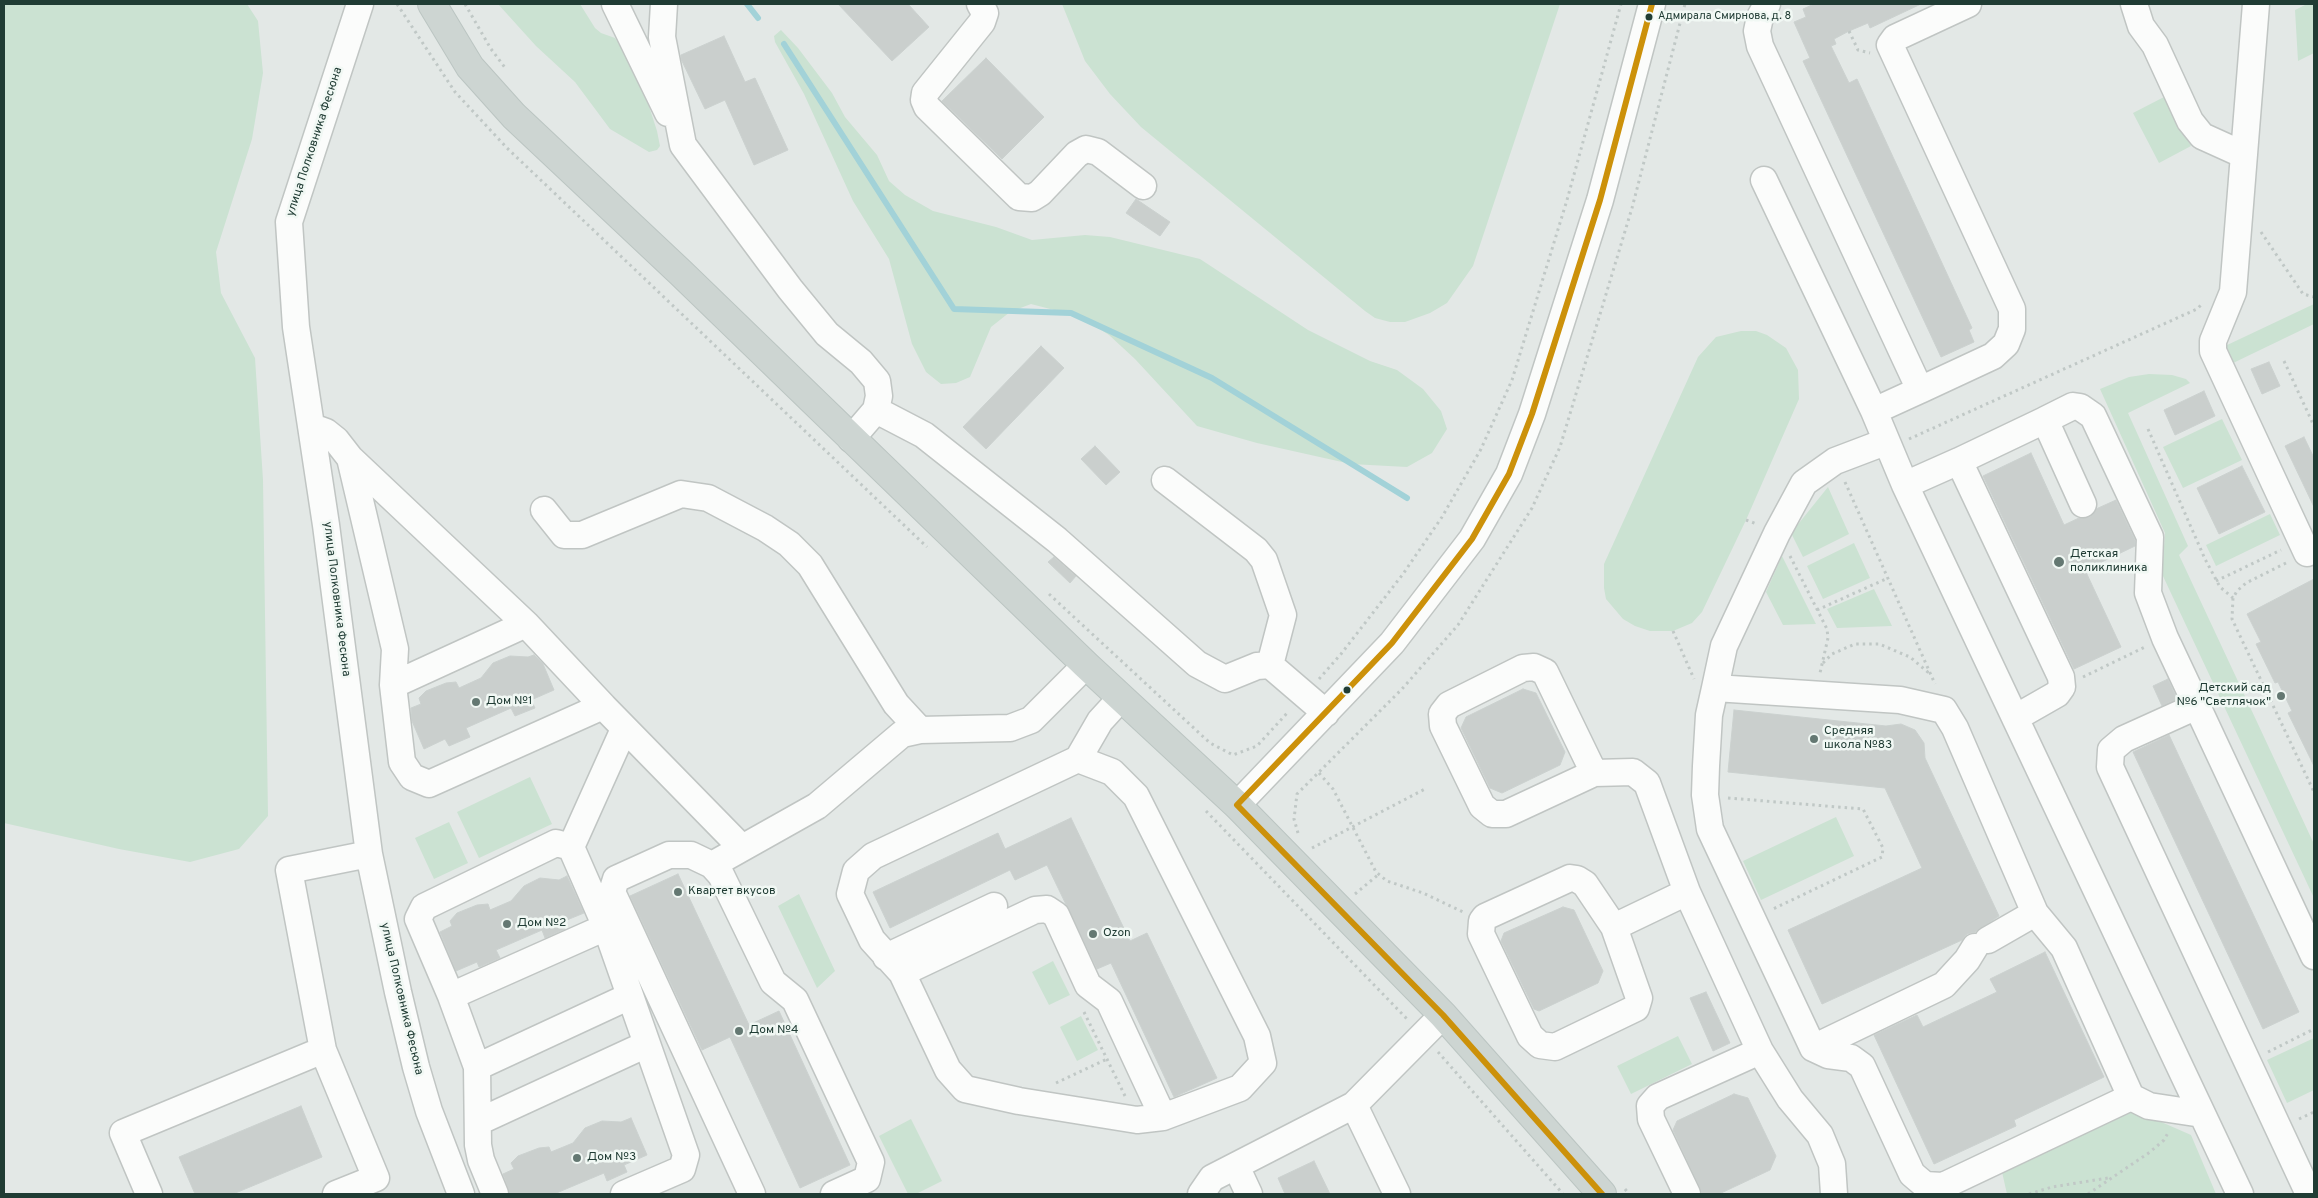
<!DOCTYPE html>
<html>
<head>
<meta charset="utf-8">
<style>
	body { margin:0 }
	#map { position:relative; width:2318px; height:1198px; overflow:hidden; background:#e3e8e6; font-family:Overpass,sans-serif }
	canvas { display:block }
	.frame { position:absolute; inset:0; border:5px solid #203c34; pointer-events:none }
</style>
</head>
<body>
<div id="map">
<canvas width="2318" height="1198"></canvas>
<div class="frame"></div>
</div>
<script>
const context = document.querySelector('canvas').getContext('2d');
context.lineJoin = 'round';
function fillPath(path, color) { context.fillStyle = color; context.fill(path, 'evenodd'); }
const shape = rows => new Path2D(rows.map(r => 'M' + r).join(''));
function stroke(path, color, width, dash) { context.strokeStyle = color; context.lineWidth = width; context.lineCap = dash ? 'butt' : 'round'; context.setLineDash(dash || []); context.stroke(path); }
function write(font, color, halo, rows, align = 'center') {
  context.font = font + ' Overpass,sans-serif'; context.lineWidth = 5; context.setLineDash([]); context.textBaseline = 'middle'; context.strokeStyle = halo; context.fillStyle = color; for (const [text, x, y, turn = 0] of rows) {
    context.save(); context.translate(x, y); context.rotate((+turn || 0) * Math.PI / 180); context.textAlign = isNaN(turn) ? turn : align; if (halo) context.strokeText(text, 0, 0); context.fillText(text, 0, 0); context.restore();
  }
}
fillPath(shape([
	[4,4,247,4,258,21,263,73,252,139,216,252,221,293,255,358,263,480,268,816,239,849,190,862,119,849,4,823],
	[498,4,580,4,595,28,601,33,615,38,637,69,657,131,660,146,657,150,649,152,610,129,575,82,536,46],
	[1062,4,1560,4,1473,266,1447,303,1430,313,1405,322,1390,322,1375,318,1365,311,1141,127,1110,94,1085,61],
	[2307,4,2314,4,2314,53,2298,61,2295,10],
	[781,30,798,48,832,93,845,117,877,155,889,181,905,195,933,211,996,227,1032,240,1085,235,1110,237,1200,259,1308,330,1370,361,1397,370,1423,389,1441,411,1447,429,1432,453,1407,467,1351,464,1257,443,1197,426,1135,359,1109,335,1081,317,1031,304,1010,312,991,327,970,377,956,383,941,384,926,372,912,344,889,259,853,201,804,94,775,42,774,36],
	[2164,97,2191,146,2159,163,2133,113],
	[2314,304,2314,324,2229,365,2225,346],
	[1741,331,1756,331,1767,335,1786,348,1798,370,1799,399,1746,520,1702,612,1692,623,1673,631,1650,631,1635,626,1623,619,1606,599,1604,588,1604,564,1698,357,1716,337],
	[2149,374,2172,375,2186,379,2190,383,2128,413,2188,546,2179,555,2314,844,2314,898,2162,574,2165,533,2100,389,2129,377],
	[2222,419,2242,460,2183,488,2163,447],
	[1828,487,1849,534,1803,557,1791,533],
	[2270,514,2280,535,2216,566,2206,545],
	[1854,543,1870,578,1823,599,1807,566],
	[1782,556,1816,624,1783,625,1766,592],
	[1874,589,1892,626,1837,628,1827,609],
	[530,777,552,824,479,858,457,812],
	[1836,817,1854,856,1761,900,1743,861],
	[449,822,468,863,434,879,415,838],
	[799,894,835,971,817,988,778,906],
	[1053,961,1070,995,1049,1005,1032,972],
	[1081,1016,1098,1050,1077,1061,1060,1027],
	[1678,1036,1692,1064,1631,1094,1617,1066],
	[2314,1038,2314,1090,2287,1103,2267,1060],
	[2134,1110,2191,1135,2216,1194,2007,1194,2002,1172],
	[911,1119,942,1181,916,1194,908,1194,879,1136]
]), '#cbe2d2');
stroke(shape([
	[747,4,758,18],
	[784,44,954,309,1071,313,1212,378,1407,498]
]), '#a2d2d8', 6);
const building = shape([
	[838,4,908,4,929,27,892,61,838,4],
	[1814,4,1921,4,1870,28,1868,23,1849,31,1834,39,1836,44,1831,46,1849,83,1857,79,1972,328,1969,330,1974,342,1941,357,1803,61,1810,58,1794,22,1806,17,1803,9,1814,4],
	[724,36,745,82,755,78,788,150,754,165,725,100,705,109,681,59,681,55,724,36],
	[986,58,1044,117,1002,159,942,101,986,58],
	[1136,199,1170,222,1160,236,1126,213,1136,199],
	[1041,346,1064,368,986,449,963,427,1041,346],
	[2269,362,2280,386,2262,394,2251,369,2269,362],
	[2204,391,2215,416,2175,435,2164,410,2204,391],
	[2304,437,2314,458,2314,507,2285,446,2304,437],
	[1095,446,1120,472,1106,485,1081,459,1095,446],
	[2031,453,2064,525,2079,518,2090,517,2096,509,2116,500,2135,540,2135,546,2085,570,2121,647,2074,669,1983,476,2031,453],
	[2242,466,2265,512,2219,534,2197,488,2242,466],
	[1054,557,1076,576,1070,583,1048,562,1054,557],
	[2314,579,2314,766,2288,713,2292,711,2278,682,2275,683,2256,644,2261,642,2247,614,2314,579],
	[534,655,543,664,554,690,531,700,535,708,515,716,511,708,466,728,470,737,449,746,445,739,424,749,412,721,411,708,421,704,419,698,426,691,446,683,456,682,459,688,481,678,493,663,510,656,528,657,534,655],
	[2168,679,2177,699,2162,706,2153,686,2168,679],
	[1523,689,1536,693,1565,752,1560,765,1502,793,1490,788,1461,728,1466,717,1523,689],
	[1734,710,1886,726,1901,724,1915,730,1924,743,1925,758,1999,916,1975,932,1967,934,1962,940,1822,1004,1788,930,1922,868,1885,788,1728,772,1734,710],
	[2169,735,2299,1012,2263,1029,2133,752,2169,735],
	[1071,818,1130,941,1147,933,1217,1078,1174,1097,1111,963,1097,969,1047,865,1015,880,1010,870,890,928,873,892,998,833,1005,849,1071,818],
	[678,874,749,1025,779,1011,850,1165,800,1188,730,1037,702,1050,630,896,678,874],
	[567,876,584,913,562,922,565,929,545,938,542,930,496,950,500,958,479,967,477,962,456,971,440,932,452,926,450,921,457,913,477,905,488,904,490,910,511,901,524,886,540,878,559,880,567,876],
	[1563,907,1574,910,1603,971,1598,983,1539,1011,1534,1009,1501,941,1504,933,1563,907],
	[2045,952,2104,1077,2014,1120,2016,1126,1934,1164,1874,1035,1917,1015,1923,1027,1997,992,1990,979,2045,952],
	[1706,992,1730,1043,1713,1051,1690,998,1706,992],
	[1734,1094,1748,1098,1776,1156,1770,1170,1719,1194,1705,1194,1702,1193,1673,1130,1677,1121,1734,1094],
	[301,1106,322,1157,233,1194,195,1194,179,1157,301,1106],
	[631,1118,647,1155,624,1165,627,1172,607,1181,604,1173,554,1194,510,1194,503,1174,514,1169,511,1163,518,1156,539,1148,549,1147,551,1152,573,1143,585,1128,602,1121,621,1122,631,1118],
	[1314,1161,1330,1194,1285,1194,1278,1178,1314,1161]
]);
fillPath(building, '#cacfcd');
stroke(building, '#cbd1cf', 1);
const minor = shape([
	[360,4,289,222,296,327,326,525,369,854,398,992,416,1067,429,1111,461,1194],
	[615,4,668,113],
	[664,4,662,37,683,145,790,289,827,334,861,362,877,381,879,396,876,410,851,439],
	[980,4,985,13,982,22,925,93,924,100,927,107,1019,197,1032,198,1040,193,1077,154,1086,149,1098,152,1143,186],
	[1767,4,1760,17,1757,31,1760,46,1920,390,1874,411,1905,485],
	[2134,4,2141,26,2155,45,2190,121,2202,136,2244,155],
	[2256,4,2233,292,2213,341,2213,351,2307,553],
	[1764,180,1874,411],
	[1920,390,1993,356,2006,344,2012,329,2012,309,1890,45,1895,38,1968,4],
	[876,410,924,435,1057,540,1197,664,1225,679,1257,666,1270,665,1326,713],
	[2045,420,2073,406,2080,407,2093,416,2150,537,2148,593,2165,638,2197,706],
	[312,427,326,432,336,440,350,458,395,649,393,685,402,762,412,777,429,784,603,706,526,624,393,685],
	[350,458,526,624],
	[1959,461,1905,485,2240,1194],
	[1165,480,1256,550,1264,560,1283,615,1270,665],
	[544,510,564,535,582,535,681,494,708,498,765,528,789,544,810,565,896,704,920,730],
	[1715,688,1724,646,1777,533,1804,483,1835,461,1885,442],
	[603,706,742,848],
	[2015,718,2057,694,2062,687,2061,677,1959,461,2045,420,2083,504],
	[1078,759,1112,772,1136,796,1257,1036,1263,1063,1240,1088,1163,1117,1137,1120,1019,1101,965,1089,948,1070,902,973,872,940,850,894,856,871,873,856,1078,759],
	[1078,759,1100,721,1121,698],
	[1594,773,1545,672,1534,667,1523,668,1449,705,1442,714,1443,726,1482,806,1492,814,1506,814,1594,773,1633,772,1647,783,1687,892],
	[1237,805,1392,643,1472,539,1509,474,1532,414,1600,200,1652,4],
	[571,847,624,729],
	[712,865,817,806,902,734,920,730,1010,728,1031,720,1086,665],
	[606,927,451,996,418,919,424,907,556,843,571,847,606,927,686,1155,682,1169,624,1194],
	[1614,927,1639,998,1636,1008,1555,1047,1540,1045,1530,1036,1481,934,1482,921,1485,917,1570,878,1577,879,1585,884,1614,927,1687,892,1760,1051,1790,1099,1820,1135,1832,1164,1834,1194],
	[1988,940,2035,913],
	[886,957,994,906],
	[902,973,1035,910,1047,909,1056,915,1088,985,1109,1001,1163,1117],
	[451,996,477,1067],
	[1813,1048,1944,985,1967,960,1975,947],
	[2131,1097,1943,1186,1925,1185,1912,1174,1862,1066,1851,1058,1828,1055,1813,1048,1710,829,1705,795,1706,766,1709,715,1715,688,1900,700,1944,710,1955,728,2035,913,2064,948,2131,1097,2149,1106,2202,1114],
	[1354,1105,1397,1194],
	[478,1122,647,1044],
	[1236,1166,1249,1194],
	[149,1194,123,1133,323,1050],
	[336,1194,376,1178,323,1050,289,870,369,854],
	[495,1194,481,1160,478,1145,477,1067,630,996],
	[752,1194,612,892,616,879,669,855,691,855,712,865,721,875,773,982,795,1000,871,1162,867,1179,834,1194],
	[1201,1194,1212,1178,1354,1105,1443,1015],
	[1687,1194,1651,1119,1650,1106,1658,1097,1760,1051],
	[2309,1194,2110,767,2111,750,2124,739,2197,706,2314,956]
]);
const major = shape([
	[432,4,470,67,514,116,681,273,1086,665,1237,805,1443,1015,1602,1194]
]);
stroke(minor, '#c0c5c3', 29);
stroke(major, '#bbc5c2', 30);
stroke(shape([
	[397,4,455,92,507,148,927,547],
	[465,4,491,49,506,69],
	[1849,31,1858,50,1870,53],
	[2261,232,2303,294,2314,297],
	[2284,361,2314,426],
	[2148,429,2205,559,2220,587,2233,598],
	[1909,439,2197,309,2203,303],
	[1845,482,1935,684],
	[1746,520,1757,524],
	[1790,556,1827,629,1828,638,1820,673],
	[2286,563,2246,583,2237,591,2233,598,2232,619,2314,792],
	[2216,581,2281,550],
	[1049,594,1210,743,1233,755,1257,746,1289,711],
	[1817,610,1888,578],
	[1673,631,1694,679],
	[1823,663,1832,654,1855,644,1879,644,1910,657,1930,674],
	[2083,677,2145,647],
	[1319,679,1341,654,1403,574,1442,517,1481,449,1512,380,1567,200,1621,4],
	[1319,773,1333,789,1376,872,1387,881,1423,893,1463,912],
	[1728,798,1863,809,1883,848,1882,857,1773,909],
	[1206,811,1408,1020],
	[1298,833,1294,819,1297,794,1402,689,1458,625,1532,508,1560,447,1632,208,1685,4],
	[1312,848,1425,789],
	[1355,894,1379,874],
	[1084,1012,1125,1096],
	[1438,1052,1563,1194],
	[2268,1052,2314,1029],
	[1056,1083,1107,1059],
	[2299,1119,2314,1112],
	[1625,1189,1629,1194],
	[2029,1194,2052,1187,2108,1178],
	[2088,1194,2150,1152,2164,1140,2169,1131]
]), '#c0c8c6', 3, [2.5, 4]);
stroke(minor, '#fbfcfb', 26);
stroke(major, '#cdd5d2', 28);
stroke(shape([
	[1602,1194,1443,1015,1237,805,1392,643,1472,539,1509,474,1532,414,1600,200,1652,4]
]), '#cc910a', 6);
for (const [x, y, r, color] of [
	[1649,17,4.5,"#203c34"],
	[2059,562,6,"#647872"],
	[1347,690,4.5,"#203c34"],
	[2281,696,5,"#647872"],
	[476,702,5,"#647872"],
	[1814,739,5,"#647872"],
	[678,892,5,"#647872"],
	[507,924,5,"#647872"],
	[1093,934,5,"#647872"],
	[739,1031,5,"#647872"],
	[577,1158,5,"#647872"]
]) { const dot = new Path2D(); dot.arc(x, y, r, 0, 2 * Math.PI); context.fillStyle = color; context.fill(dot); stroke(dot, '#f1f8f4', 2); }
write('11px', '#203c34', '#f1f8f4', [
	["Адмирала Смирнова, д. 8",1658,17]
], 'left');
write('12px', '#203c34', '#f1f8f4', [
	["улица Полковника Фесюна",315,142,-72],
	["улица Полковника Фесюна",336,599,83],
	["улица Полковника Фесюна",401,999,77]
]);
write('12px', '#203c34', '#f1f8f4', [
	["Детская",2070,555],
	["поликлиника",2070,569],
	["Детский сад",2271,689,"right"],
	["№6 \"Светлячок\"",2271,703,"right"],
	["Дом №1",486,702],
	["Средняя",1824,732],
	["школа №83",1824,746],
	["Квартет вкусов",688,892],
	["Дом №2",517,924],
	["Ozon",1103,934],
	["Дом №4",749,1031],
	["Дом №3",587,1158]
], 'left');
</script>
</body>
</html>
